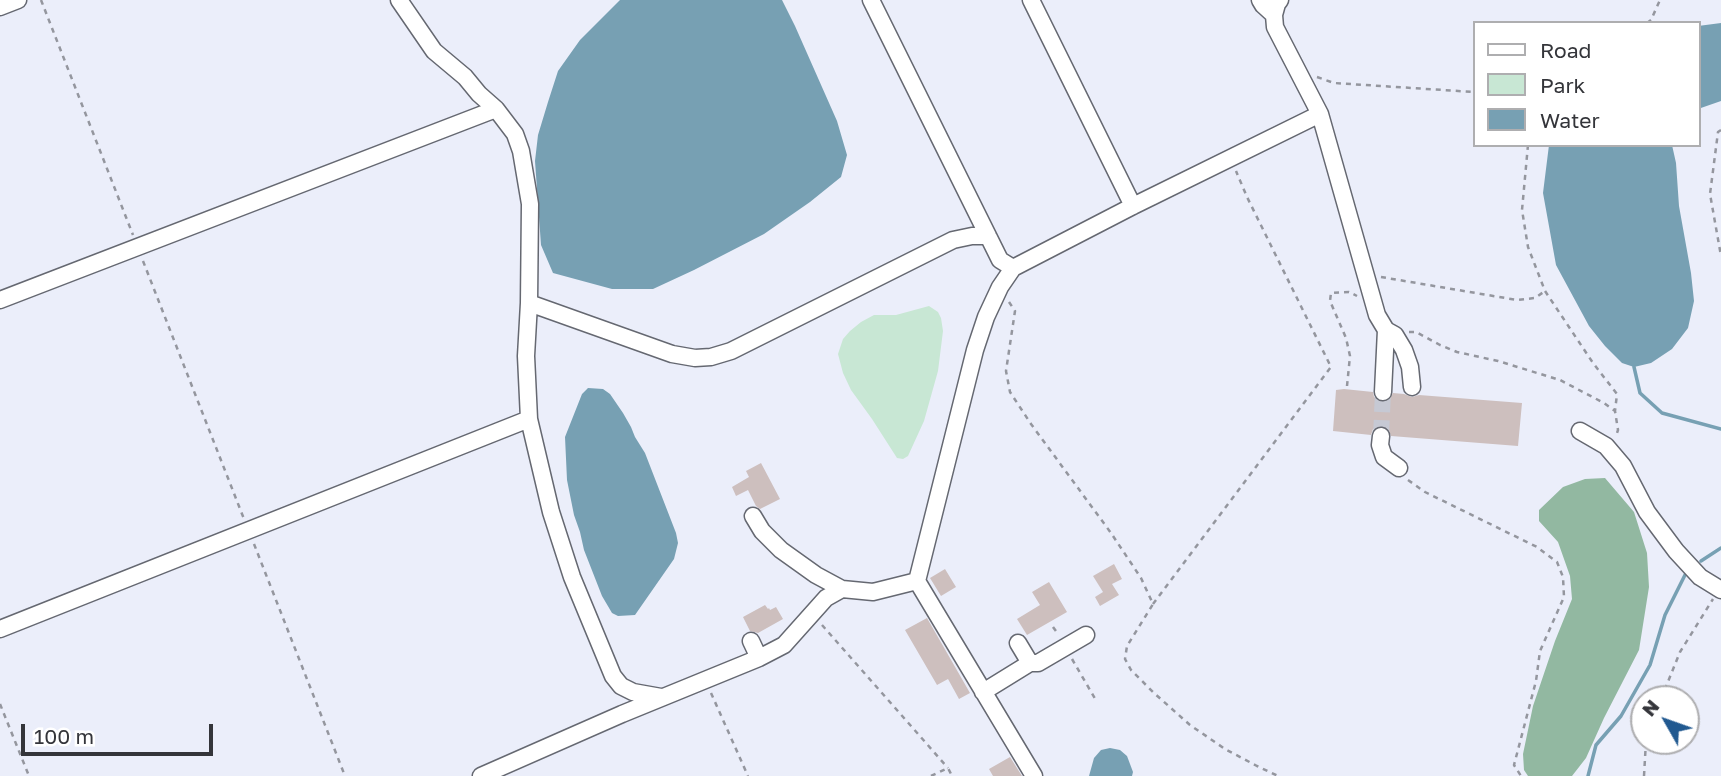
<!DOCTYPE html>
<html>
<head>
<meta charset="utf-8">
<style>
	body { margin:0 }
	#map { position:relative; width:1721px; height:776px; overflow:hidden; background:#ebeefa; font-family:"Golos Text",sans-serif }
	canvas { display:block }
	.legend { position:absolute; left:1473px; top:21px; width:228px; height:126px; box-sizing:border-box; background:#fff; border:2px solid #aeaeb0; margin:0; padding:9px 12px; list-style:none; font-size:21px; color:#34353a }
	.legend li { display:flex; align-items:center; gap:14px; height:35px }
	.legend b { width:35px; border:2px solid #aeaeb0 }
	.north { position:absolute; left:1630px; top:685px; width:70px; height:70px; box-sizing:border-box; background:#fff; border:2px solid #aeaeb0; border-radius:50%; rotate:310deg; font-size:19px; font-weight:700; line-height:28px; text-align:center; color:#34353a }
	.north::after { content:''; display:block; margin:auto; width:24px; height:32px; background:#215990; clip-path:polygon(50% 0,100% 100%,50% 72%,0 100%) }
	.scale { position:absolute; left:21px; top:724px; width:192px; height:32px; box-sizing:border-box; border:4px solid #34353a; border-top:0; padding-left:9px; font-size:21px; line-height:24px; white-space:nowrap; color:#34353a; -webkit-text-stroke:5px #fff; paint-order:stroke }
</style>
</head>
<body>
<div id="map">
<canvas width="1721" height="776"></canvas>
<ul class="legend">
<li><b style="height:9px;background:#fff"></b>Road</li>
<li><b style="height:19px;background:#c8e7d4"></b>Park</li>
<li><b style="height:19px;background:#77a0b3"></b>Water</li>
</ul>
<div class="north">N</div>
<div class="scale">100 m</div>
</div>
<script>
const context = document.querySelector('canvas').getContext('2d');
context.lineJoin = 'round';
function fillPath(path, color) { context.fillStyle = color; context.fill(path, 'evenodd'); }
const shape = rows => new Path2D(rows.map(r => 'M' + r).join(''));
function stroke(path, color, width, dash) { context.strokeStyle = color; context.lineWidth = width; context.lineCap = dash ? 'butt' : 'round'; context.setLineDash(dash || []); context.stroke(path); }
fillPath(shape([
	[929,306,938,312,941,318,943,331,938,371,924,421,908,456,903,459,897,458,872,419,851,390,843,373,838,354,843,339,850,331,861,322,874,315,896,315]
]), '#c8e7d4');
fillPath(shape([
	[1605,478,1634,512,1647,553,1649,587,1639,650,1604,718,1586,758,1572,776,1528,776,1524,770,1523,754,1533,706,1555,641,1572,599,1570,576,1558,542,1539,521,1539,510,1563,487,1585,479]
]), '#92b8a1');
fillPath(shape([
	[620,0,782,0,795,26,837,121,847,155,841,177,810,202,764,234,694,270,653,289,612,289,553,273,541,245,535,161,538,135,548,102,558,71,580,40],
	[1721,23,1721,101,1698,109,1698,26],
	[1549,145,1672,145,1676,163,1679,206,1691,273,1694,301,1688,328,1672,349,1651,363,1634,367,1622,363,1605,346,1589,326,1556,265,1543,193],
	[588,388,603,389,610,394,623,413,631,427,635,437,645,453,676,533,678,543,674,559,635,615,618,616,612,613,602,596,584,550,580,532,574,515,567,480,565,437,582,394],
	[1110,748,1120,750,1127,756,1133,772,1132,776,1089,776,1094,758,1101,750]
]), '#77a0b3');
stroke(shape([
	[1634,367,1640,393,1662,413,1721,429],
	[1701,561,1721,548],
	[1588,776,1596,745,1621,716,1650,665,1665,615,1686,573]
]), '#77a0b3', 3.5);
fillPath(shape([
	[1344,389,1373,392,1374,397,1382,402,1388,401,1393,393,1404,394,1412,397,1419,395,1522,403,1518,446,1391,436,1388,428,1381,426,1373,429,1371,435,1333,431,1336,390],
	[761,463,780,499,760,509,756,506,748,490,736,496,732,487,749,477,746,471],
	[1114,564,1122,579,1112,584,1119,595,1100,606,1095,597,1103,592,1093,576],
	[945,569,956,587,941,596,930,578],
	[1049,582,1067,612,1027,635,1017,619,1040,605,1032,592],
	[765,605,768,609,769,608,770,610,776,607,783,619,758,633,750,631,743,617],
	[927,618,970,693,959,699,948,679,937,685,905,630],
	[1010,757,1022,776,993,776,989,769]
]), '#cdbfbe');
stroke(shape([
	[1381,436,1383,392]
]), '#c6c9d4', 16, [16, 8]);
const minor = shape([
	[399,0,434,51,465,77,479,94,496,109,515,134,521,151,530,204,529,303],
	[871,0,1000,260,1013,268,1133,206,1320,114,1275,27,1274,15,1277,4,1280,0],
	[1031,0,1133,206],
	[1260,0,1263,5,1274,15],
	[0,7,18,0],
	[1320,114,1377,315,1386,330,1395,335,1404,350,1410,367,1412,387],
	[1013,268,1000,287,986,317,975,350,917,581,1034,776],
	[0,300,496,109],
	[1383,392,1386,330],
	[529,419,551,512,572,577,613,676,621,686,633,692,661,697],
	[1580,431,1606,446,1623,466,1647,512,1676,551,1700,577,1721,590],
	[1381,436,1380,445,1384,457,1399,468],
	[753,516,762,531,781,550,816,575,842,589],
	[0,629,529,419,526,356,529,303,672,354,695,358,711,357,731,351,953,240,972,236,988,236],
	[751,641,759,658],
	[1018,643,1030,663],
	[983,692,1030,663,1038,663,1086,635],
	[481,776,622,714,759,658,784,645,826,598,842,589,873,592,917,581]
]);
stroke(minor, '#656871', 19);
stroke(shape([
	[41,0,133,235],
	[1647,23,1651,20,1660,0],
	[1317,77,1334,83,1474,92],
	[1721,130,1718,132,1710,194,1721,256],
	[1528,145,1522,210,1528,247,1545,291,1593,363,1617,394,1615,411],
	[143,261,244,519],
	[1381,277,1517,300,1535,298,1545,291],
	[1009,302,1015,311,1006,371,1010,392,1031,424,1111,533,1141,578,1153,604,1127,646,1125,659,1131,670,1154,693,1190,725,1225,749,1257,766,1278,776],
	[1409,332,1416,332,1440,345,1457,352,1498,361,1560,380,1604,403,1615,411,1618,430,1616,436],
	[1347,386,1350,356,1346,338,1330,301,1331,293,1349,292,1357,296],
	[1408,480,1425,492,1537,547,1557,562,1563,577,1564,597,1540,651,1536,681,1514,765,1521,776],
	[254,544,345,776],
	[1153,604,1331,367,1247,197,1236,171],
	[822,625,948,768],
	[1053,627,1058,634],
	[1072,659,1097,702],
	[711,693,748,776],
	[1661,699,1680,652,1713,599],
	[0,704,29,776],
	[931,776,948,768,952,776],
	[1644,776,1646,741]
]), '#94969e', 2.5, [5, 5]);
stroke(minor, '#fff', 16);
</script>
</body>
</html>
